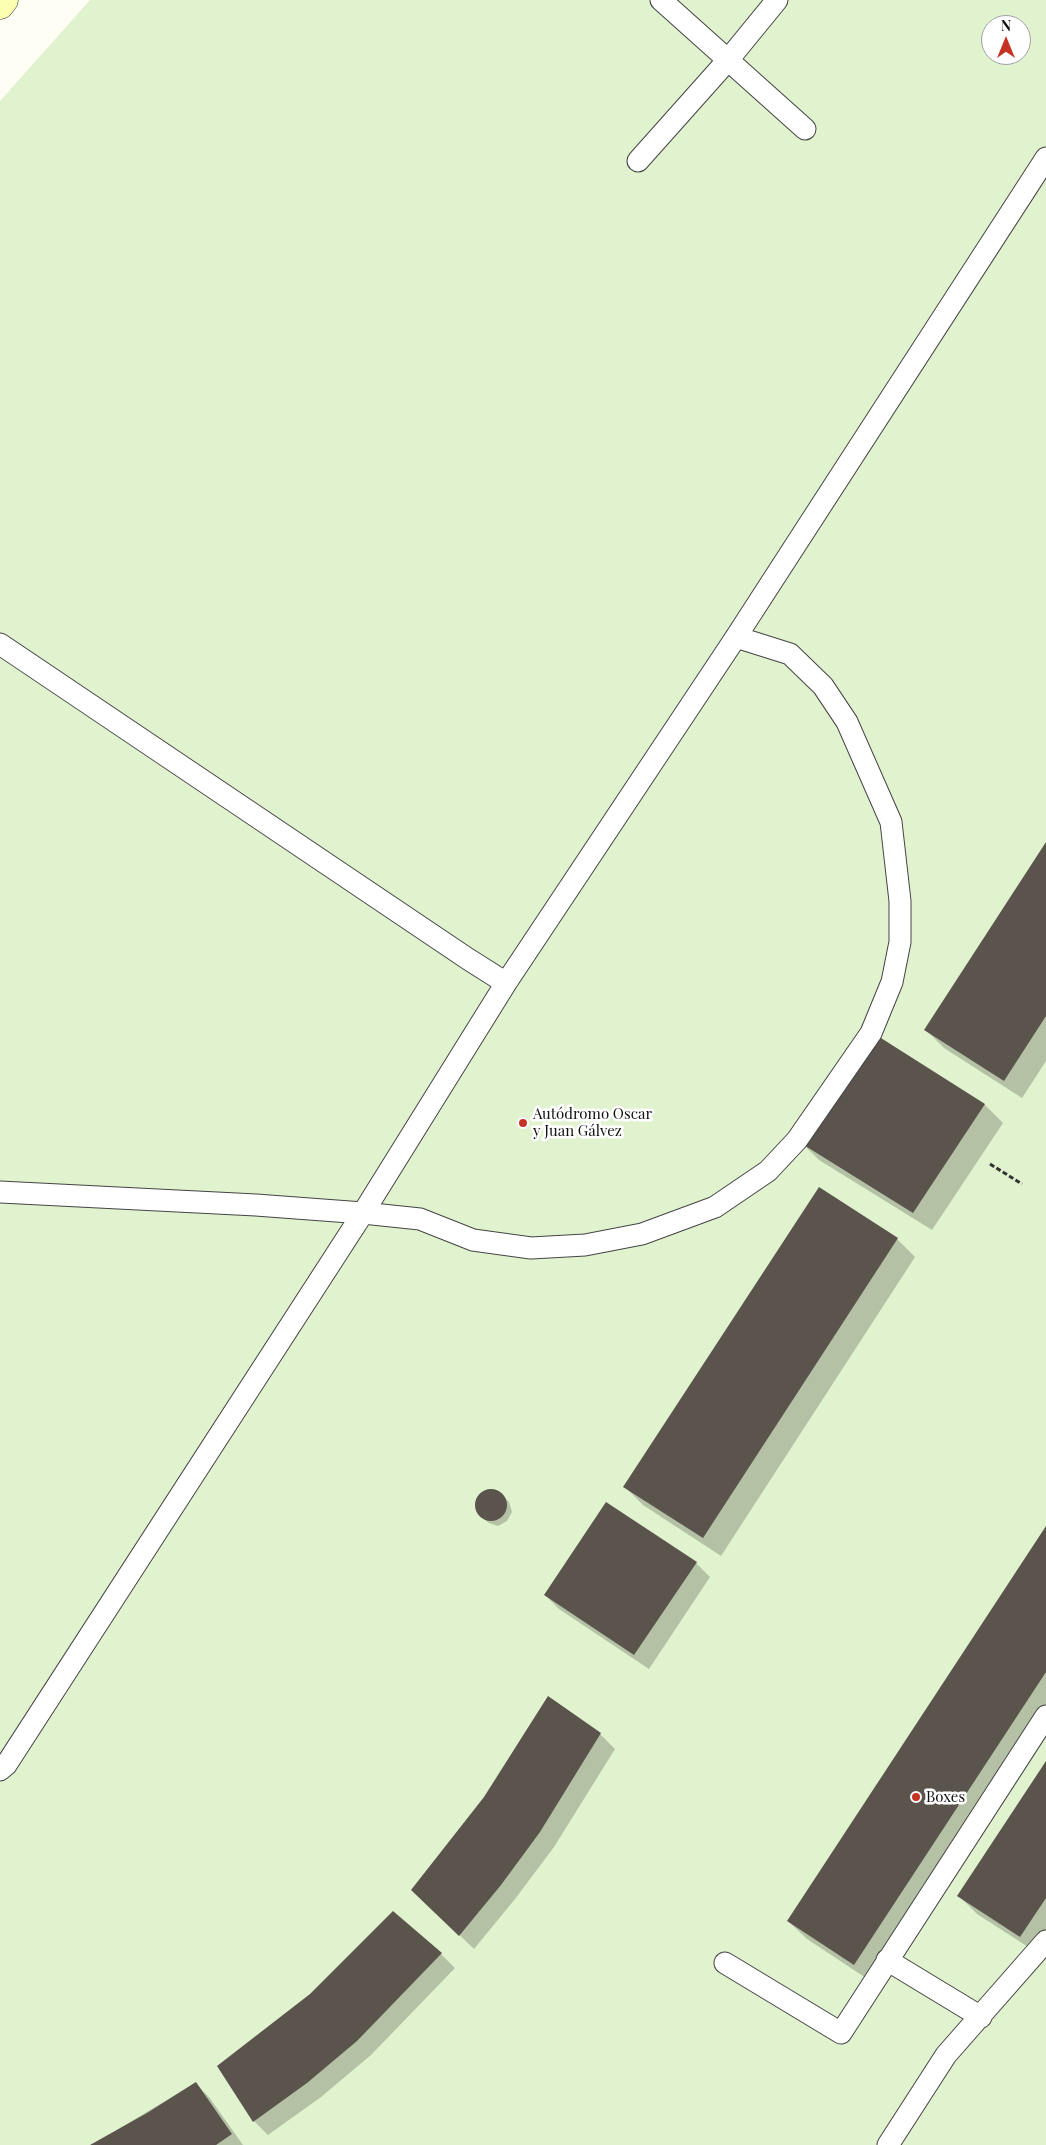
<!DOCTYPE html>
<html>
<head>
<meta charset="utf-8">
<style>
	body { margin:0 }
	#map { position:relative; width:1046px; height:2145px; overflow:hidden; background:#fffef5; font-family:"Playfair Display",serif }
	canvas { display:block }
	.north { position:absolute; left:981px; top:15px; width:50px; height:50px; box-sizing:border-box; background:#fff; border:1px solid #a0a0a0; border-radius:50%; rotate:0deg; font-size:14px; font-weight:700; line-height:20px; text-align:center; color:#111 }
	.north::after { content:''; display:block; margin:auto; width:18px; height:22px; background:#c53325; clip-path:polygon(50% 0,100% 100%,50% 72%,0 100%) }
</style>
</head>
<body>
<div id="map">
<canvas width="1046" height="2145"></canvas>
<div class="north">N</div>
</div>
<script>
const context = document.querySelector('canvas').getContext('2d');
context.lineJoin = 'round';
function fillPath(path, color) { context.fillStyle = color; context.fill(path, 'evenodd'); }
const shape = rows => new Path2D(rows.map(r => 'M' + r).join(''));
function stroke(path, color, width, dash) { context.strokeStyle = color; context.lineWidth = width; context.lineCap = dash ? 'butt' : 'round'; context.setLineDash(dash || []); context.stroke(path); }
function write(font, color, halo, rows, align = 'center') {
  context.font = font + ' "Playfair Display",serif'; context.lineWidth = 5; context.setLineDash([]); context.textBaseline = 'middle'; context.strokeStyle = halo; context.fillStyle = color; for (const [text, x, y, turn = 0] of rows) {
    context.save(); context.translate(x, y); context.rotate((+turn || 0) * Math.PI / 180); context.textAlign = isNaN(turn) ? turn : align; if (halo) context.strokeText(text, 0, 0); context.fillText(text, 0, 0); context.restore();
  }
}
fillPath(shape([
	[90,0,1046,0,1046,2145,0,2145,0,101],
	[991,25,1021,25,1021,55,991,55]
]), '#e1f2cf');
fillPath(shape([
	[1046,844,1046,1061,1022,1098,944,1048,926,1030],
	[874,1034,985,1105,1003,1123,932,1230,819,1160,801,1142],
	[897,1239,915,1257,721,1556,643,1505,625,1487],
	[491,1490,501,1494,509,1502,512,1512,507,1521,498,1526,489,1523,485,1520,480,1515,476,1506,477,1502,482,1493],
	[606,1504,696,1563,710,1577,649,1669,559,1609,545,1595],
	[1046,1529,1046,1717,872,1982,807,1939,788,1921],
	[549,1698,600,1734,615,1749,554,1847,515,1899,474,1949,427,1904,486,1798],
	[1046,1763,1046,1943,1039,1954,977,1914,959,1896],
	[441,1954,455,1968,371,2055,321,2097,268,2135,254,2121,311,1995],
	[195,2083,209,2097,243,2145,92,2145]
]), '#0003');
fillPath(shape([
	[1046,842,1046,1016,1004,1081,924,1030],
	[873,1033,985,1104,913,1213,799,1142],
	[819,1187,898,1238,703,1538,623,1487],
	'475 1505a16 16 0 1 1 32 0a16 16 0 1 1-32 0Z',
	[606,1502,697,1562,634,1655,544,1595],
	[1046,1526,1046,1672,854,1965,787,1921],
	[548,1696,601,1733,540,1832,501,1885,459,1936,411,1890,484,1797],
	[1046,1761,1046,1898,1020,1937,957,1896],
	[393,1911,442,1953,357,2041,307,2083,253,2122,217,2066,310,1994],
	[196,2082,232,2134,216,2145,90,2145,147,2113]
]), '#5a544d');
const lane = shape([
	[661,0,805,129],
	[638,161,728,60,777,0],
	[0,644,468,959,506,983],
	[0,1192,256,1205,363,1213,420,1219,473,1240,531,1248,585,1245,642,1234,715,1207,768,1171,797,1140,871,1033,892,982,900,942,900,901,891,822,847,722,823,686,790,654,736,637],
	[0,1770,6,1765,363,1213,506,983,736,637,1046,158],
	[887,1960,981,2017],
	[725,1963,841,2033,1046,1716],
	[888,2145,946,2055,1046,1941]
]);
const secondary = shape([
	[0,5,4,0]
]);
stroke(lane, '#444', 23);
stroke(secondary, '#333', 29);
stroke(shape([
	[990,1164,1022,1184]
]), '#333', 3, [5, 2.5]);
stroke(lane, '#fff', 21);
stroke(secondary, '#fdffb0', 28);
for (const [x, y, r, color] of [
	[523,1123,5,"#c53325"],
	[916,1797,5,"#c53325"]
]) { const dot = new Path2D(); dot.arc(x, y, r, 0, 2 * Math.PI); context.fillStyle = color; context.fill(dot); stroke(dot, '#fff', 2); }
write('15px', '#111', '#fff', [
	["Autódromo Oscar",533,1114],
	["y Juan Gálvez",533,1131],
	["Boxes",926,1797]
], 'left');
</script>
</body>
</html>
